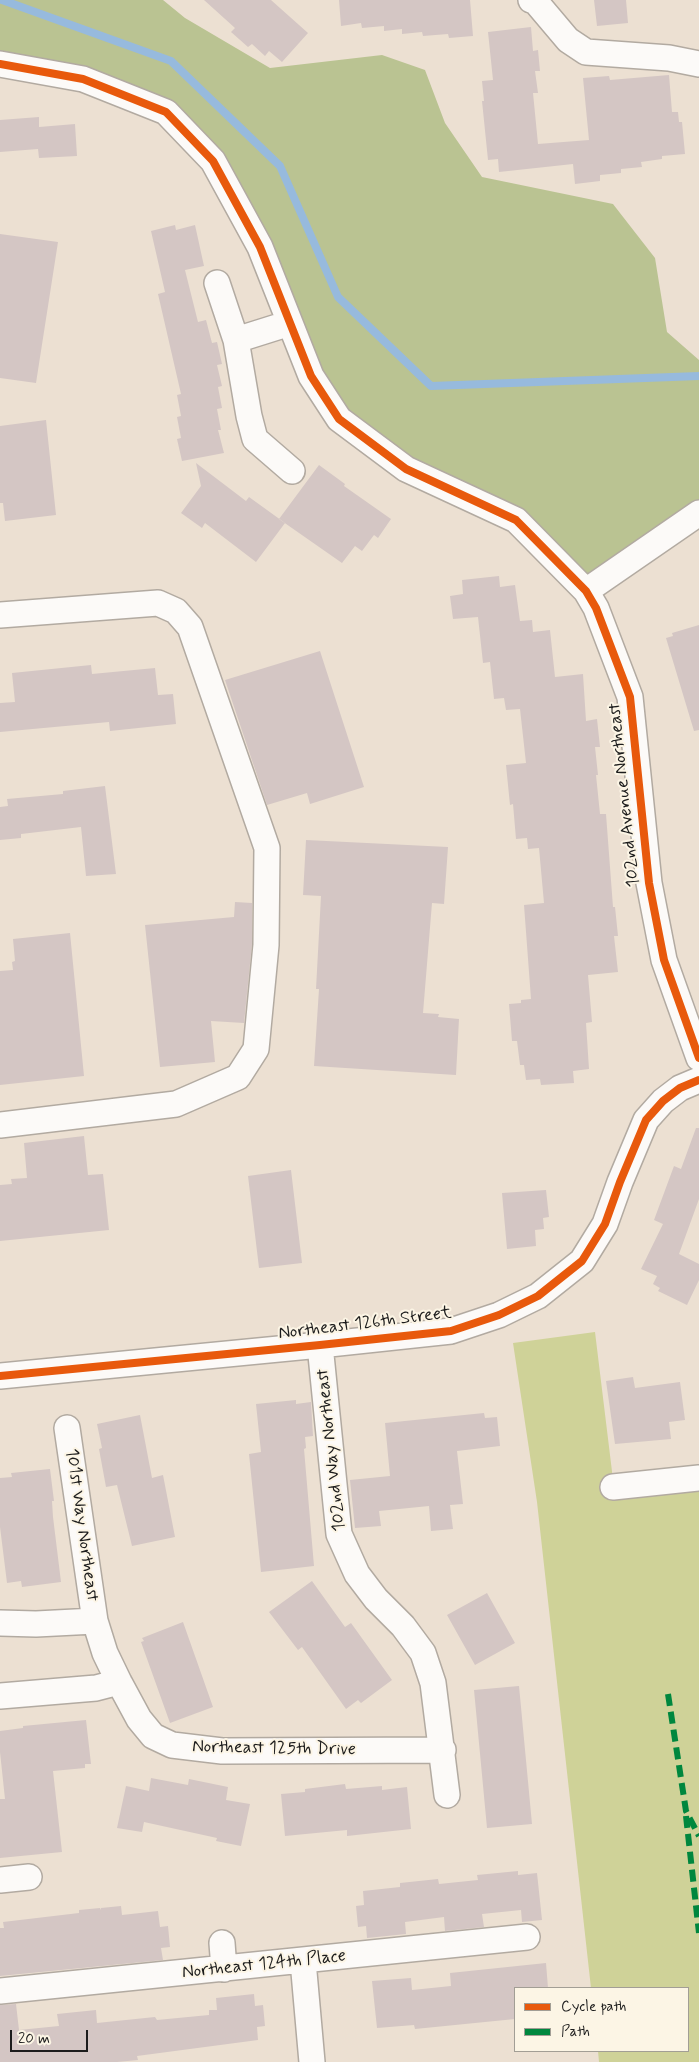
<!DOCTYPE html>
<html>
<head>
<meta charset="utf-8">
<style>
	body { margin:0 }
	#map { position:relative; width:699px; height:2062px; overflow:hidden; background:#ece0d2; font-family:Mynerve,sans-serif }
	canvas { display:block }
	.legend { position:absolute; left:514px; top:1987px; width:175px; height:65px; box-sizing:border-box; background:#fcf5e5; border:1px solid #a29e95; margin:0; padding:6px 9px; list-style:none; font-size:15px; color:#1c1c1c }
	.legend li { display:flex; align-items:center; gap:10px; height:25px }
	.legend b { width:25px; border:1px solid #a29e95 }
	.scale { position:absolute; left:10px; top:2030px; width:78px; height:22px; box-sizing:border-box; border:2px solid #1c1c1c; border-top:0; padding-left:6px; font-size:15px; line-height:18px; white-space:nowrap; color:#1c1c1c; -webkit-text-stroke:4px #fcf5e5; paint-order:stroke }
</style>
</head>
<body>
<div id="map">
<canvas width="699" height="2062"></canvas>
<ul class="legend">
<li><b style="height:6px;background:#e8590c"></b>Cycle path</li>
<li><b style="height:6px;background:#00873e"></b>Path</li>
</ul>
<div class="scale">20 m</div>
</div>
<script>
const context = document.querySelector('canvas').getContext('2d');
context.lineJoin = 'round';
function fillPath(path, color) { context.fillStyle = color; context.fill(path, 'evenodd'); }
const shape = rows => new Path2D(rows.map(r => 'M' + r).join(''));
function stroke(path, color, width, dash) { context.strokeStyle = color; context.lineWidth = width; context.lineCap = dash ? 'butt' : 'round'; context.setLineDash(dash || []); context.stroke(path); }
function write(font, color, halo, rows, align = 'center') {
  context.font = font + ' Mynerve,sans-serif'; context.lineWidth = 4; context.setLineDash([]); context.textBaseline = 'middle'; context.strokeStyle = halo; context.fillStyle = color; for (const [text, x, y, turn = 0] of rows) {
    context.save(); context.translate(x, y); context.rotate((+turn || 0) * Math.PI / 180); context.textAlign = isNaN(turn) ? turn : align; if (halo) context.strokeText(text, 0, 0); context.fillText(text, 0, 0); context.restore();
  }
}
fillPath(shape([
	[595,1332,615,1496,699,1487,699,2062,599,2062,598,2051,688,2051,688,1988,591,1988,537,1502,513,1343]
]), '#cfd298');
fillPath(shape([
	[0,0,163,0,185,18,270,68,382,55,425,70,445,123,482,177,613,204,655,258,667,332,699,360,699,513,586,591,516,520,339,419,260,247,166,112,0,64]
]), '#bac392');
stroke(shape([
	[2,0,171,61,280,166,338,297,431,386,699,376]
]), '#97badd', 8);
fillPath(shape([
	[204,0,271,0,308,33,282,62,269,51,265,56,252,44,248,47,231,32,235,28],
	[339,0,470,0,473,36,449,38,448,34,423,36,422,32,402,34,402,29,384,31,384,26,362,28,361,23,341,26],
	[594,0,626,0,628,23,597,26],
	[531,27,533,51,538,50,540,71,535,71,538,93,533,93,538,144,589,140,583,78,609,76,610,80,669,75,672,112,678,112,679,122,682,122,685,154,662,156,662,159,641,162,642,167,621,169,621,173,600,175,600,181,575,184,573,164,499,172,498,159,488,160,482,101,484,101,482,81,493,80,488,32],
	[39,117,39,127,75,124,77,156,39,158,38,149,0,152,0,120],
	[175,225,176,230,195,225,204,266,185,270,198,322,206,320,212,343,217,342,222,364,217,365,222,386,218,387,222,408,217,409,221,430,218,430,224,453,182,461,177,439,181,438,177,417,181,416,177,395,181,394,158,294,165,292,151,231],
	[0,234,58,242,36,383,0,378],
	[46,420,56,515,5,521,3,503,0,503,0,426],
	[196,463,246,501,249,497,285,523,256,562,205,523,202,528,181,513,201,486],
	[319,465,345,484,344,486,391,519,378,538,374,535,362,551,355,546,342,563,279,519],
	[499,576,500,587,515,585,520,621,532,620,533,632,550,630,555,677,583,674,586,721,597,719,600,747,595,747,598,775,596,775,600,814,606,814,613,907,615,907,618,936,614,936,618,972,588,975,592,1022,586,1023,589,1069,573,1071,574,1083,541,1085,540,1079,526,1080,524,1065,520,1065,517,1041,512,1041,509,1004,521,1003,521,1000,531,999,524,905,544,903,539,848,528,849,527,838,516,839,513,804,510,805,506,765,526,763,520,709,506,710,504,698,494,699,490,662,483,663,478,617,453,619,450,596,463,594,462,580],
	[699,625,699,730,694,731,666,638,673,636,672,633],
	[320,651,364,787,310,804,307,793,267,805,225,680],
	[91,665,92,674,155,668,158,695,173,694,176,724,110,731,109,722,0,732,0,703,15,702,12,673],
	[105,786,116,874,86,876,81,827,21,834,21,838,0,840,0,807,8,806,7,799,63,794,63,791],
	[306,840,448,847,444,904,432,903,423,1013,439,1014,438,1017,459,1019,456,1075,314,1066,319,989,316,989,321,896,303,895],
	[235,902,252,903,252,944,244,1023,211,1021,215,1062,160,1067,145,925,234,917],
	[70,933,84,1076,0,1085,0,971,13,970,12,962,15,961,13,939],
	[696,1128,699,1128,699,1199,679,1254,699,1264,699,1280,687,1305,658,1291,660,1288,653,1284,657,1276,641,1269,663,1224,654,1220,674,1166,681,1169],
	[84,1136,88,1175,103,1174,109,1230,0,1241,0,1185,12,1184,11,1179,27,1178,24,1143],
	[291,1170,302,1263,259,1268,248,1176],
	[546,1190,549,1217,543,1218,544,1229,535,1230,536,1246,507,1249,502,1193],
	[633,1377,635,1388,680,1382,685,1420,669,1422,671,1439,615,1444,606,1381],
	[296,1400,296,1404,311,1402,313,1436,305,1437,306,1448,304,1449,314,1566,261,1572,249,1454,261,1452,256,1404],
	[484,1413,485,1418,497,1417,500,1446,457,1451,463,1504,450,1505,453,1529,431,1531,429,1506,379,1511,381,1526,355,1528,350,1480,390,1476,385,1423],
	[140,1415,152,1478,163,1475,175,1537,132,1546,117,1485,106,1487,99,1449,102,1448,97,1424],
	[50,1469,54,1501,52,1501,53,1517,61,1582,22,1587,21,1581,7,1583,0,1527,0,1478,12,1477,11,1473],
	[312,1581,345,1627,351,1623,392,1680,361,1703,358,1700,346,1709,302,1647,298,1650,269,1612],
	[487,1593,515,1643,475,1665,447,1615],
	[183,1622,213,1707,170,1723,141,1642,144,1641,142,1638],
	[519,1686,532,1824,487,1828,474,1690],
	[86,1720,91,1764,85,1764,85,1768,53,1771,62,1852,0,1858,0,1799,5,1799,0,1752,0,1731,23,1728,23,1726],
	[151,1778,188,1785,189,1779,228,1787,226,1800,250,1804,241,1846,216,1841,217,1838,144,1822,142,1832,117,1828,126,1786,149,1791],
	[345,1784,346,1789,382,1786,382,1790,407,1787,411,1829,347,1836,347,1830,285,1836,281,1794,305,1792,305,1789],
	[518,1871,518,1875,537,1873,542,1920,522,1922,521,1910,482,1914,484,1927,445,1931,444,1917,405,1922,406,1934,367,1938,366,1926,358,1927,356,1906,364,1905,363,1891,400,1887,400,1883,438,1879,439,1884,478,1880,477,1875],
	[121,1906,122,1915,158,1911,160,1927,168,1926,170,1947,161,1948,163,1960,0,1976,0,1928,4,1928,3,1922,79,1913,79,1910,100,1908,100,1910,101,1908],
	[546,1963,548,1988,515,1988,515,2019,415,2029,414,2025,377,2028,372,1981,411,1978,412,1990,451,1986,450,1973],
	[254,1994,255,2006,263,2005,265,2026,257,2027,258,2040,137,2056,138,2060,117,2062,0,2062,0,2005,16,2004,19,2030,59,2026,57,2014,96,2010,97,2023,155,2017,157,2020,209,2015,209,2010,217,2010,216,1998]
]), '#d4c6c4');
const minor = shape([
	[531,0,535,1,568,40,586,52,669,58,699,64],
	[0,64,83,79,166,112,213,161,260,247,311,376,339,419,406,469,516,520,586,591,596,608,630,697,649,883,664,960,699,1058],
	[217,283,236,340],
	[290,323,236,340,249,416,255,439,292,471],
	[586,591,699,513],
	[0,615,158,603,176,611,190,627,267,848,266,945,256,1049,238,1077,176,1104,0,1125],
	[320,1345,339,1534,357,1574,376,1599,403,1626,423,1653,433,1683,447,1795],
	[0,1376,320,1345,451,1331,499,1315,538,1296,582,1261,605,1224,620,1182,646,1120,663,1101,680,1088,699,1080],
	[67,1428,95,1621,105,1653,119,1682,139,1719,153,1736,172,1745,222,1751,443,1750],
	[613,1487,699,1478],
	[0,1623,36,1624,95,1621],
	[0,1696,96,1688,119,1682],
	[0,1880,29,1877],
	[222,1943,224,1969],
	[303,1961,312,2062],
	[0,1991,527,1937]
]);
stroke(minor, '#b2aaa1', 28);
stroke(minor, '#fcfaf8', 25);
stroke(shape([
	[668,1694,686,1811,699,1836],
	[686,1816,699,1933]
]), '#00873e', 6, [12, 6]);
stroke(shape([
	[0,64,83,79,166,112,213,161,260,247,311,376,339,419,406,469,516,520,586,591,596,608,630,697,649,883,664,960,699,1058],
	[0,1376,320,1345,451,1331,499,1315,538,1296,582,1261,605,1224,620,1182,646,1120,663,1101,680,1088,699,1080]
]), '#e8590c', 8);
write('18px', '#1c1c1c', '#fcf5e5', [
	["102nd Avenue Northeast",625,795,-96],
	["Northeast 126th Street",365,1324,-7],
	["102nd Way Northeast",332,1450,-96],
	["101st Way Northeast",81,1525,82],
	["Northeast 125th Drive",274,1749,1],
	["Northeast 124th Place",264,1965,-6]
]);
</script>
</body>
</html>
